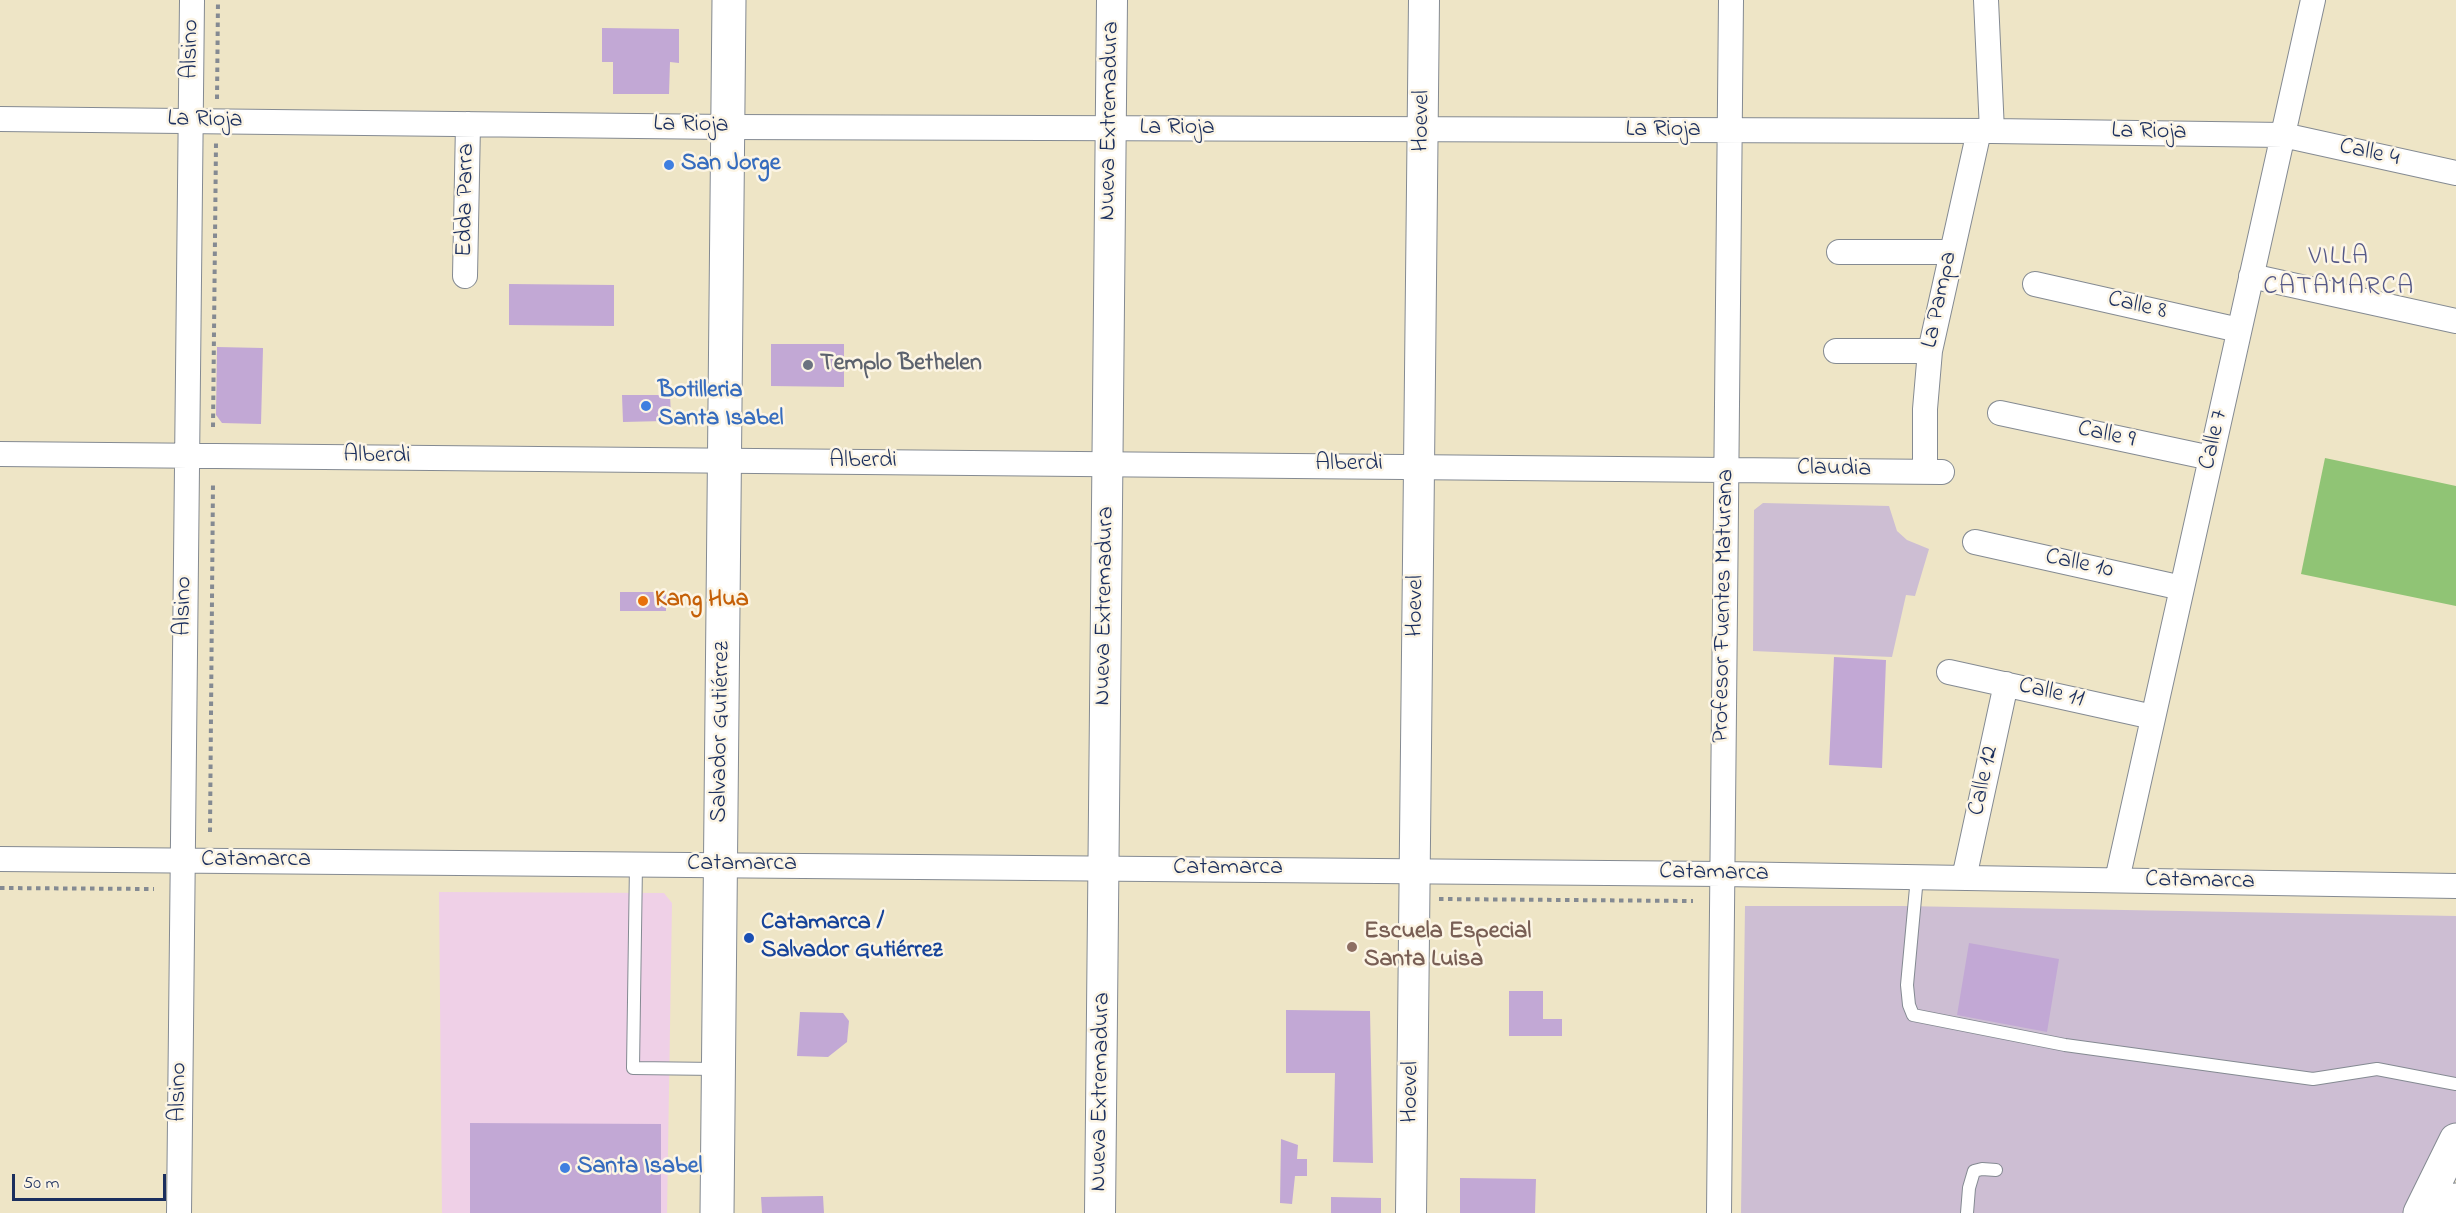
<!DOCTYPE html>
<html>
<head>
<meta charset="utf-8">
<style>
	body { margin:0 }
	#map { position:relative; width:2456px; height:1213px; overflow:hidden; background:#eee5c6; font-family:"Indie Flower",sans-serif }
	canvas { display:block }
	.scale { position:absolute; left:12px; top:1174px; width:154px; height:27px; box-sizing:border-box; border:3px solid #1b2f5e; border-top:0; padding-left:8px; font-size:18px; line-height:21px; white-space:nowrap; color:#1b2f5e; -webkit-text-stroke:4px #fcf5e5; paint-order:stroke }
</style>
</head>
<body>
<div id="map">
<canvas width="2456" height="1213"></canvas>
<div class="scale">50 m</div>
</div>
<script>
const context = document.querySelector('canvas').getContext('2d');
context.lineJoin = 'round';
function fillPath(path, color) { context.fillStyle = color; context.fill(path, 'evenodd'); }
const shape = rows => new Path2D(rows.map(r => 'M' + r).join(''));
function stroke(path, color, width, dash) { context.strokeStyle = color; context.lineWidth = width; context.lineCap = dash ? 'butt' : 'round'; context.setLineDash(dash || []); context.stroke(path); }
function write(font, color, halo, rows, align = 'center') {
  context.font = font + ' "Indie Flower",sans-serif'; context.lineWidth = 5; context.setLineDash([]); context.textBaseline = 'middle'; context.strokeStyle = halo; context.fillStyle = color; for (const [text, x, y, turn = 0] of rows) {
    context.save(); context.translate(x, y); context.rotate((+turn || 0) * Math.PI / 180); context.textAlign = isNaN(turn) ? turn : align; if (halo) context.strokeText(text, 0, 0); context.fillText(text, 0, 0); context.restore();
  }
}
fillPath(shape([
	[439,892,664,893,672,903,667,1213,442,1213]
]), '#efd0e7');
fillPath(shape([
	[1763,503,1889,506,1897,531,1907,540,1929,549,1915,596,1906,595,1892,657,1753,651,1754,510],
	[1745,906,1903,906,2456,916,2456,1130,2416,1213,1741,1213]
]), '#cdbed3');
fillPath(shape([
	[2325,458,2456,486,2456,606,2301,574]
]), '#90c475');
fillPath(shape([
	[602,28,679,29,679,63,670,62,669,94,613,94,613,62,602,62],
	[509,284,614,285,614,326,509,325],
	[771,344,844,344,844,387,771,386],
	[217,347,263,348,261,424,222,423,216,415],
	[622,395,670,395,671,416,664,421,623,422],
	[620,592,666,592,666,611,620,611],
	[1834,657,1886,660,1882,768,1829,765],
	[1969,943,2059,959,2047,1032,1957,1015],
	[1509,991,1543,991,1543,1019,1562,1019,1562,1036,1509,1036],
	[1286,1010,1370,1011,1373,1163,1333,1162,1335,1073,1286,1073],
	[800,1012,843,1013,849,1021,847,1042,828,1057,797,1056],
	[470,1123,661,1124,661,1213,470,1213],
	[1281,1139,1298,1145,1297,1159,1307,1159,1307,1176,1295,1176,1292,1204,1280,1203],
	[1460,1178,1536,1179,1535,1213,1460,1213],
	[823,1196,824,1213,762,1213,761,1197],
	[1331,1197,1381,1198,1381,1213,1331,1213]
]), '#c2a8d5');
const service = shape([
	[636,864,633,1068,717,1069],
	[1917,877,1907,985,1909,1005,1913,1015,2065,1045,2313,1079,2377,1069,2456,1084],
	[1967,1213,1969,1188,1974,1171,1982,1169,1996,1170]
]);
const minor = shape([
	[1986,0,1992,131],
	[0,119,728,127,1992,131,2283,135,2456,173],
	[1839,252,1951,252],
	[465,276,468,124],
	[2251,276,2456,321],
	[2035,284,2239,330],
	[1836,351,1930,351],
	[2000,413,2211,458],
	[0,454,1942,472],
	[1925,471,1925,409,1930,351,1979,131],
	[1975,542,2182,588],
	[1949,672,2153,717],
	[0,859,1722,874,2456,886],
	[1964,878,2006,684],
	[2117,880,2313,0],
	[179,1213,192,0],
	[1719,1213,1731,0]
]);
const tertiary = shape([
	[1100,1213,1112,0],
	[1411,1213,1424,0]
]);
const secondary = shape([
	[717,1213,729,0]
]);
const primary = shape([
	[2420,1213,2456,1140],
	[2450,1213,2456,1200]
]);
stroke(service, '#848a92', 14);
stroke(minor, '#848a92', 26);
stroke(tertiary, '#848a92', 32);
stroke(secondary, '#848a92', 35);
stroke(primary, '#848a92', 35);
stroke(shape([
	[217,99,218,0],
	[213,427,216,143],
	[210,832,213,483],
	[0,888,154,889],
	[1439,899,1693,901]
]), '#848a92', 4, [4.5, 4.5]);
stroke(service, '#fff', 12);
stroke(minor, '#fff', 24);
stroke(tertiary, '#fff', 30);
stroke(secondary, '#fff', 33);
stroke(primary, '#fff', 33);
for (const [x, y, r, color] of [
	[669,165,6,"#3f7fe0"],
	[808,365,6,"#6b7280"],
	[646,406,6,"#3f7fe0"],
	[643,601,6,"#e8710a"],
	[749,938,6,"#1a4fb4"],
	[1352,947,6,"#8d6e63"],
	[565,1168,6,"#3f7fe0"]
]) { const dot = new Path2D(); dot.arc(x, y, r, 0, 2 * Math.PI); context.fillStyle = color; context.fill(dot); stroke(dot, '#fcf5e5', 2); }
write('24px', '#1b2f5e', '#fcf5e5', [
	["Alsino",192,49,-89],
	["La Rioja",205,121,1],
	["Nueva Extremadura",1111,121,-89],
	["Hoevel",1423,121,-89],
	["La Rioja",691,126,1],
	["La Rioja",1177,129],
	["La Rioja",1663,131],
	["La Rioja",2149,133,1],
	["Calle 4",2369,154,12],
	["Edda Parra",467,200,-89],
	["La Pampa",1941,300,-78],
	["Calle 8",2137,307,13],
	["Calle 9",2106,436,12],
	["Calle 7",2215,440,-77],
	["Alberdi",377,457,1],
	["Alberdi",863,462],
	["Alberdi",1349,465],
	["Claudia",1834,470,1],
	["Calle 10",2079,565,12],
	["Alsino",185,606,-89],
	["Nueva Extremadura",1106,606,-89],
	["Hoevel",1417,606,-89],
	["Profesor Fuentes Maturana",1725,606,-89],
	["Calle 11",2051,694,13],
	["Salvador Gutiérrez",722,732,-89],
	["Calle 12",1985,781,-78],
	["Catamarca",256,861],
	["Catamarca",742,865],
	["Catamarca",1228,869],
	["Catamarca",1714,874,1],
	["Catamarca",2200,882,1],
	["Alsino",180,1092,-89],
	["Nueva Extremadura",1102,1092,-89],
	["Hoevel",1412,1092,-89]
]);
write('bold 24px', '#366cbe', '#fcf5e5', [
	["San Jorge",681,165],
	["Botilleria",658,392],
	["Santa Isabel",658,420],
	["Santa Isabel",577,1168]
], 'left');
write('bold 24px', '#5b616d', '#fcf5e5', [
	["Templo Bethelen",820,365]
], 'left');
write('bold 24px', '#c56008', '#fcf5e5', [
	["Kang Hua",655,601]
], 'left');
write('bold 24px', '#164399', '#fcf5e5', [
	["Catamarca /",761,924],
	["Salvador Gutiérrez",761,952]
], 'left');
write('bold 24px', '#785e54', '#fcf5e5', [
	["Escuela Especial",1364,933],
	["Santa Luisa",1364,961]
], 'left');
context.letterSpacing = '1.5px';
write('26px', '#555988', '#fcf5e5', [
	["VILLA",2339,259],
	["CATAMARCA",2339,289]
]);
context.letterSpacing = '0px';
</script>
</body>
</html>
